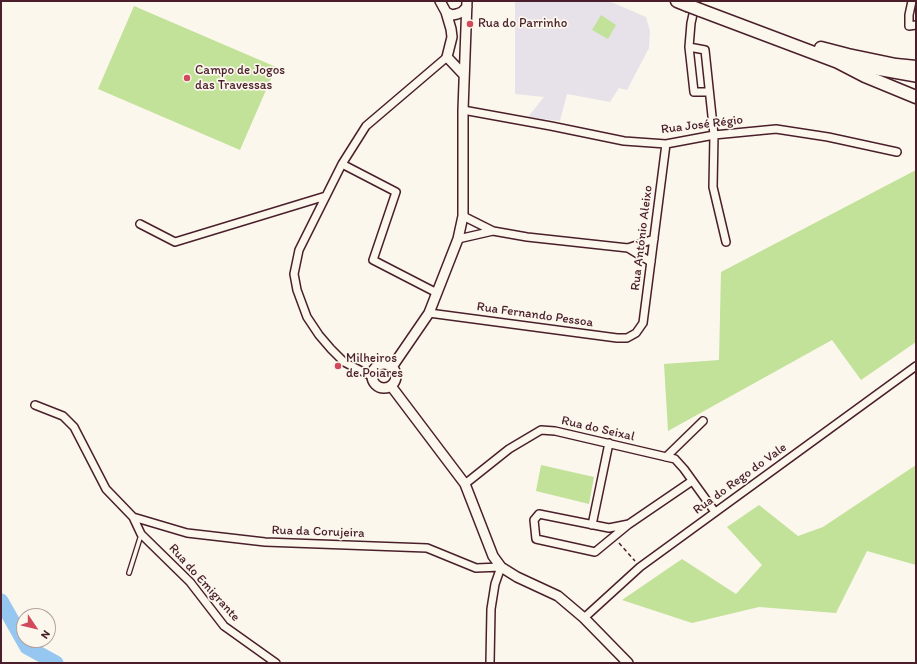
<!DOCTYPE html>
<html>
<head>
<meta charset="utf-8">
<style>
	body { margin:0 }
	#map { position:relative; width:917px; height:664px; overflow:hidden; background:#fbf7ec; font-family:Itim,sans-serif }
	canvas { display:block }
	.frame { position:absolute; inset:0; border:2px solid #4a1f2b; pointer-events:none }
	.north { position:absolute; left:16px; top:608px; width:40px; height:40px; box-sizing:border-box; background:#fbf7ec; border:1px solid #b4a19f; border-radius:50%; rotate:125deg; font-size:11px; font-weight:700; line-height:16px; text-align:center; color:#4a1f2b }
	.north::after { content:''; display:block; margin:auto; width:14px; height:18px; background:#d1495b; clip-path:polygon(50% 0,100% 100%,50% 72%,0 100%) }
</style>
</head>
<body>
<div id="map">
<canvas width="917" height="664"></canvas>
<div class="frame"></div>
<div class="north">N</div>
</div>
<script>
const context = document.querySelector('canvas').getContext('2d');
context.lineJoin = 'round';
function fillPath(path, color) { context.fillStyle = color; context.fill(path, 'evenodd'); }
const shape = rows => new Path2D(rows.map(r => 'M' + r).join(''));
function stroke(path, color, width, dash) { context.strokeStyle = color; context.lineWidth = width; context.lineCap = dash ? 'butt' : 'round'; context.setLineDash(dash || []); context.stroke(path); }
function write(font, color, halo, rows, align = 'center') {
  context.font = font + ' Itim,sans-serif'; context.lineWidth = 3.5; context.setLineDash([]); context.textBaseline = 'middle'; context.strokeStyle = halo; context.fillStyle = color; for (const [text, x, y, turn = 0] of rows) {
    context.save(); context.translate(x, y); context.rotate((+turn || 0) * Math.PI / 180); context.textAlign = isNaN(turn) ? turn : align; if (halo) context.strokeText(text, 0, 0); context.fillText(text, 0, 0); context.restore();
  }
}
fillPath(shape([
	[515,1,609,1,646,17,650,31,649,48,627,90,619,88,610,102,567,94,560,121,528,117,544,97,515,94]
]), '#e7e2e9');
fillPath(shape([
	[134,6,276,67,240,150,98,89],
	[601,15,616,25,608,39,592,30],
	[916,170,916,342,861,380,832,340,668,431,664,364,719,360,721,272],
	[541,465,594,477,589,504,536,491],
	[916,465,916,565,867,551,836,613,759,607,692,623,622,600,682,559,736,594,762,565,727,527,759,505,798,536,823,527]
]), '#c2e199');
stroke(shape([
	[40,654,40,663]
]), '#7784a2', 2.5);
stroke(shape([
	[1,601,27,647,56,663]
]), '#95c7f1', 15);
const lane = shape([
	[129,573,141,535]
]);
const street = shape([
	[912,1,909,15,909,26,916,25],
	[689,47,691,23,696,1],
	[709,92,694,92,689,47,705,50,714,135,713,187,726,242],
	[463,110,551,126,624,141,666,144,714,135,776,129,828,137,897,152],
	[342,164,396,192,373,260,437,293],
	[463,216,493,231,527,237,628,248,654,239],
	[140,224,175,242,326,196],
	[458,239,493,231],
	[628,248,651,262],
	[429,313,617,338,627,338,636,333,643,323,666,144],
	[373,377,344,362,331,349,319,335,307,317,297,290,294,274,299,250,342,164,366,126,447,57],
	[35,405,63,416,74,427,106,489,133,517,141,534,190,582,224,626,276,663],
	[666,457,703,421],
	[465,484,509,449,541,430,555,431,675,459,684,469,715,512],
	[133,517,187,533,265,542,427,548,476,568,501,567,495,584,491,609,490,663],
	[629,524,595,552,536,539,534,520,539,514,609,528,629,524,692,481],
	[592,525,609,443],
	[584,618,640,567,916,366]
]);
const secondary = shape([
	[440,1,446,12,451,29,452,37,447,57,463,74],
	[446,12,452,15,457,14,462,12,467,7],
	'372 376a12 12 0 1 1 24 0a12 12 0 1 1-24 0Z',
	[392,367,429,313,458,239,463,216,463,110,467,1],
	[391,386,465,484,493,556,501,567,517,577,558,596,584,618,628,663]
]);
const primary = shape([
	[843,63,916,76]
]);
const highway = shape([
	[677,1,687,5],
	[700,10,838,62,865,76,916,97],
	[821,48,848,55,896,65,916,67]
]);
stroke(lane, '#4a1f2b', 6);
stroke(street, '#4a1f2b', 10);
stroke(secondary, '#4a1f2b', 12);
stroke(primary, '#4a1f2b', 14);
stroke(highway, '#4a1f2b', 15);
stroke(shape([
	[619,543,635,561]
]), '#4a1f2b', 1.5, [4, 3]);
stroke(lane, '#fbf7ec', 3.5);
stroke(street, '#fbf7ec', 7);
stroke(secondary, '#fbf7ec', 9);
stroke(primary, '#fbf7ec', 11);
stroke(highway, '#fbf7ec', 12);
const highwayBridge = shape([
	[687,5,700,10]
]);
stroke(highwayBridge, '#4a1f2b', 15, []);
stroke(highwayBridge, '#fbf7ec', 12);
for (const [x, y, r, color] of [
	[470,24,4,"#d1495b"],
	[187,78,4,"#d1495b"],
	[338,366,4,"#d1495b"]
]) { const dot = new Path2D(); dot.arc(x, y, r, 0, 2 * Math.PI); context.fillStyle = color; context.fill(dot); stroke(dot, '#fbf7ec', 1.5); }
write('13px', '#4a1f2b', '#fbf7ec', [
	["Rua do Parrinho",478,24],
	["Campo de Jogos",195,71],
	["das Travessas",195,86],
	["Milheiros",346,359],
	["de Poiares",346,374]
], 'left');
write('13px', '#4a1f2b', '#fbf7ec', [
	["Rua José Régio",702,125,-7],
	["Rua António Aleixo",642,238,-83],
	["Rua Fernando Pessoa",535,315,8],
	["Rua do Seixal",598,429,13],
	["Rua do Rego do Vale",740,479,-36],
	["Rua da Corujeira",318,532,2],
	["Rua do Emigrante",204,583,48]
]);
</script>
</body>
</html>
